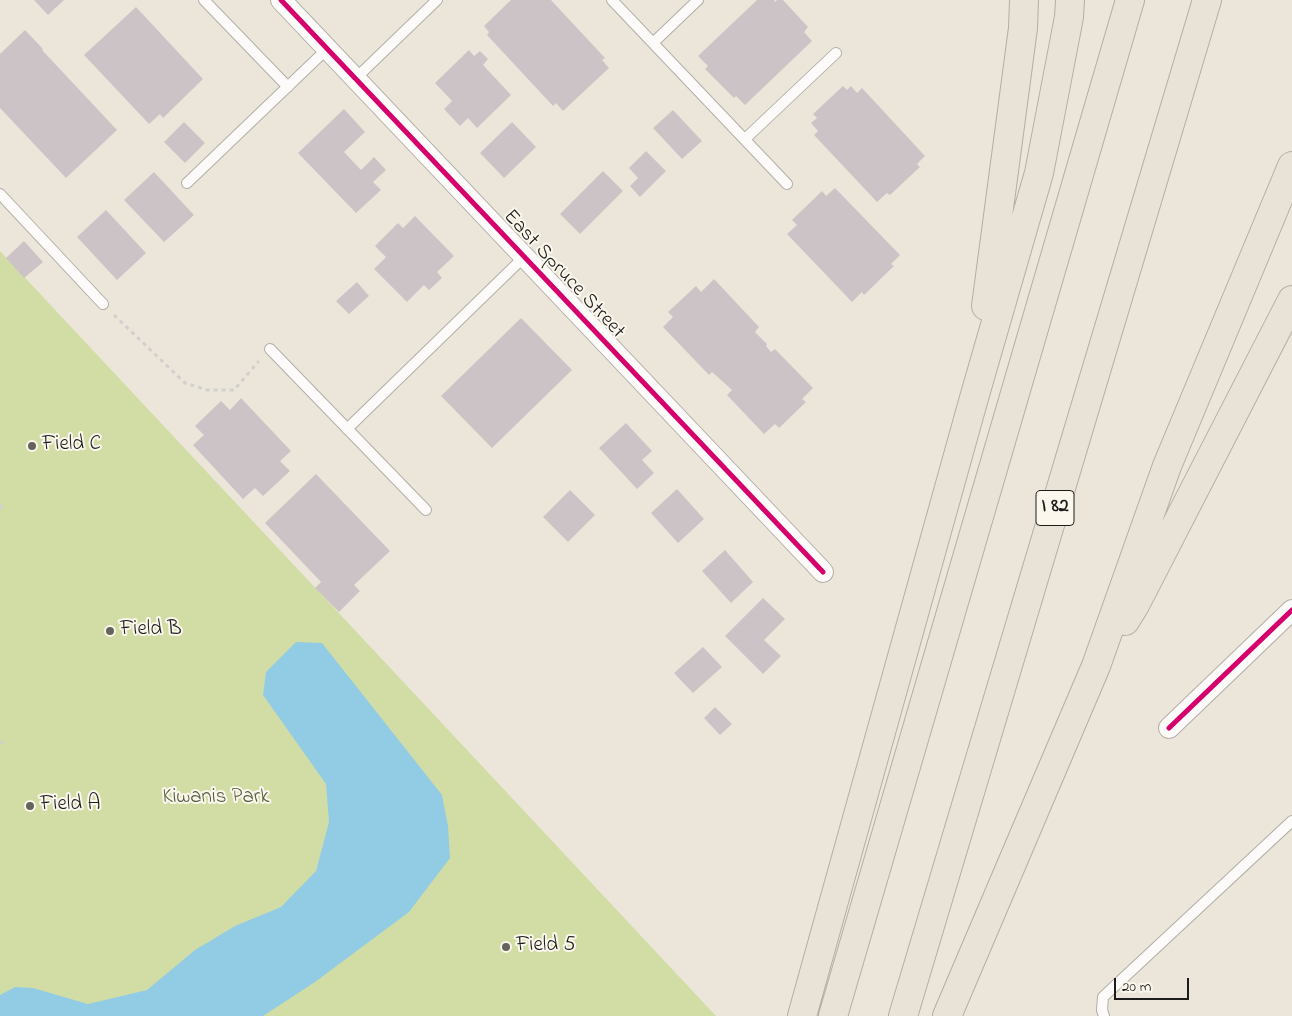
<!DOCTYPE html>
<html>
<head>
<meta charset="utf-8">
<style>
	body { margin:0 }
	#map { position:relative; width:1292px; height:1016px; overflow:hidden; background:#ece6da; font-family:"Indie Flower",sans-serif }
	canvas { display:block }
	.scale { position:absolute; left:1114px; top:978px; width:75px; height:22px; box-sizing:border-box; border:2px solid #1c1c1c; border-top:0; padding-left:6px; font-size:15px; line-height:18px; white-space:nowrap; color:#1c1c1c; -webkit-text-stroke:4px #fbf7ec; paint-order:stroke }
</style>
</head>
<body>
<div id="map">
<canvas width="1292" height="1016"></canvas>
<div class="scale">20 m</div>
</div>
<script>
const context = document.querySelector('canvas').getContext('2d');
context.lineJoin = 'round';
function fillPath(path, color) { context.fillStyle = color; context.fill(path, 'evenodd'); }
const shape = rows => new Path2D(rows.map(r => 'M' + r).join(''));
function stroke(path, color, width, dash) { context.strokeStyle = color; context.lineWidth = width; context.lineCap = dash ? 'butt' : 'round'; context.setLineDash(dash || []); context.stroke(path); }
function write(font, color, halo, rows, align = 'center') {
  context.font = font + ' "Indie Flower",sans-serif'; context.lineWidth = 4; context.setLineDash([]); context.textBaseline = 'middle'; context.strokeStyle = halo; context.fillStyle = color; for (const [text, x, y, turn = 0] of rows) {
    context.save(); context.translate(x, y); context.rotate((+turn || 0) * Math.PI / 180); context.textAlign = isNaN(turn) ? turn : align; if (halo) context.strokeText(text, 0, 0); context.fillText(text, 0, 0); context.restore();
  }
}
fillPath(shape([
	[0,251,716,1016,0,1016]
]), '#d2dda6');
fillPath(shape([
	[296,642,322,643,442,795,448,826,450,858,409,912,315,982,263,1016,0,1016,0,995,15,987,33,988,88,1004,147,990,195,950,235,926,281,907,316,871,329,822,326,784,263,695,266,672]
]), '#92cce4');
fillPath(shape([
	[34,0,64,0,48,15],
	[511,0,551,0,605,58,602,60,609,68,563,111,556,103,553,106,487,35,489,32,484,26],
	[757,0,774,0,775,2,777,0,783,0,808,27,804,32,812,41,745,105,736,96,734,98,705,69,708,66,698,56],
	[136,7,203,79,163,118,160,114,149,124,84,55],
	[25,30,43,49,42,50,117,130,66,178,0,108,0,54],
	[469,50,474,56,480,51,488,59,483,65,511,95,477,128,468,118,460,126,444,109,452,101,435,83],
	[843,86,847,90,851,86,857,93,862,88,925,156,917,164,920,167,890,195,887,193,877,202,814,135,818,131,811,123,817,118,813,114],
	[344,109,365,132,344,152,361,170,374,157,386,170,373,182,381,190,356,213,298,153],
	[673,110,702,141,682,159,653,128],
	[184,122,205,143,185,163,164,142],
	[512,122,536,147,504,178,480,153],
	[646,151,666,171,640,197,630,186,638,178,629,168],
	[603,171,623,191,580,234,560,214],
	[154,172,194,215,164,242,124,200],
	[835,188,900,255,891,264,894,266,864,295,862,292,852,302,787,234,797,225,792,220,822,191,826,196],
	[106,210,146,253,117,280,77,237],
	[415,216,454,256,437,272,442,278,429,290,424,285,407,302,374,269,386,257,375,246,398,223,403,228],
	[24,241,43,262,24,278,6,258],
	[714,279,759,327,755,332,767,344,766,346,771,352,775,349,813,388,802,399,806,402,779,428,775,424,764,434,727,395,732,390,712,372,709,375,663,327,673,317,668,312,696,286,701,292],
	[357,282,369,296,349,314,336,301],
	[521,318,572,370,492,448,441,396],
	[241,398,291,451,280,461,290,471,263,496,255,488,243,499,193,445,204,435,195,426,221,401,230,410],
	[626,423,652,451,642,460,654,473,637,489,599,448],
	[316,474,390,551,354,585,360,591,339,612,315,588,321,582,265,523],
	[677,489,704,519,678,543,651,513],
	[570,490,595,515,568,542,543,517],
	[725,550,753,582,731,603,702,571],
	[763,598,785,619,764,640,781,656,763,674,725,636],
	[703,647,722,667,693,693,674,673],
	[715,707,732,724,720,735,704,718]
]), '#ccc3c6');
const lane = shape([
	[204,0,288,87],
	[612,0,787,184],
	[653,43,698,0],
	[355,79,437,0],
	[745,139,836,53],
	[187,183,327,49],
	[0,194,103,304],
	[270,349,426,510],
	[347,429,524,257],
	[1104,1016,1102,1010,1103,997,1292,821]
]);
const street = shape([
	[281,0,823,572],
	[1169,728,1292,610]
]);
const highway = shape([
	[986,306,1023,28,1024,0],
	[1125,621,1135,605,1292,300],
	[802,1016,974,398,1039,173,1069,17,1070,0],
	[833,1016,1130,0],
	[903,1016,1207,0],
	[947,1016,1096,666,1167,466,1292,166]
]);
stroke(lane, '#b2aea7', 12);
stroke(street, '#b2aea7', 22);
stroke(highway, '#b2aea7', 30);
stroke(shape([
	[114,315,185,383,207,390,234,390,259,361],
	[0,508,5,503],
	[0,741,4,746]
]), '#d2d0cd', 3, [4, 4]);
stroke(lane, '#fcfbf9', 10);
stroke(street, '#fcfbf9', 20);
stroke(highway, '#e9e3d7', 28);
stroke(shape([
	[281,0,823,572],
	[1169,728,1292,610]
]), '#d6006c', 5);
for (const [x, y, r, color] of [
	[32,446,5,"#65635e"],
	[110,631,5,"#65635e"],
	[30,806,5,"#65635e"],
	[506,947,5,"#65635e"]
]) { const dot = new Path2D(); dot.arc(x, y, r, 0, 2 * Math.PI); context.fillStyle = color; context.fill(dot); stroke(dot, '#fbf7ec', 2); }
for (const [x, y, w] of [
	[1055,508,38]
]) { const box = new Path2D(); box.roundRect(x - w / 2, y - 17.5, w, 35, 4); context.fillStyle = '#fbf7ec'; context.fill(box); stroke(box, '#1c1c1c', 1); }
write('bold 20px', '#1c1c1c', null, [
	["I 82",1055,508]
]);
write('21px', '#1c1c1c', '#fbf7ec', [
	["East Spruce Street",563,275,47]
]);
write('21px', '#1c1c1c', '#fbf7ec', [
	["Field C",42,446],
	["Field B",120,631],
	["Field A",40,806],
	["Field 5",516,947]
], 'left');
write('21px', '#545d3e', '#fbf7ec', [
	["Kiwanis Park",216,799]
]);
</script>
</body>
</html>
